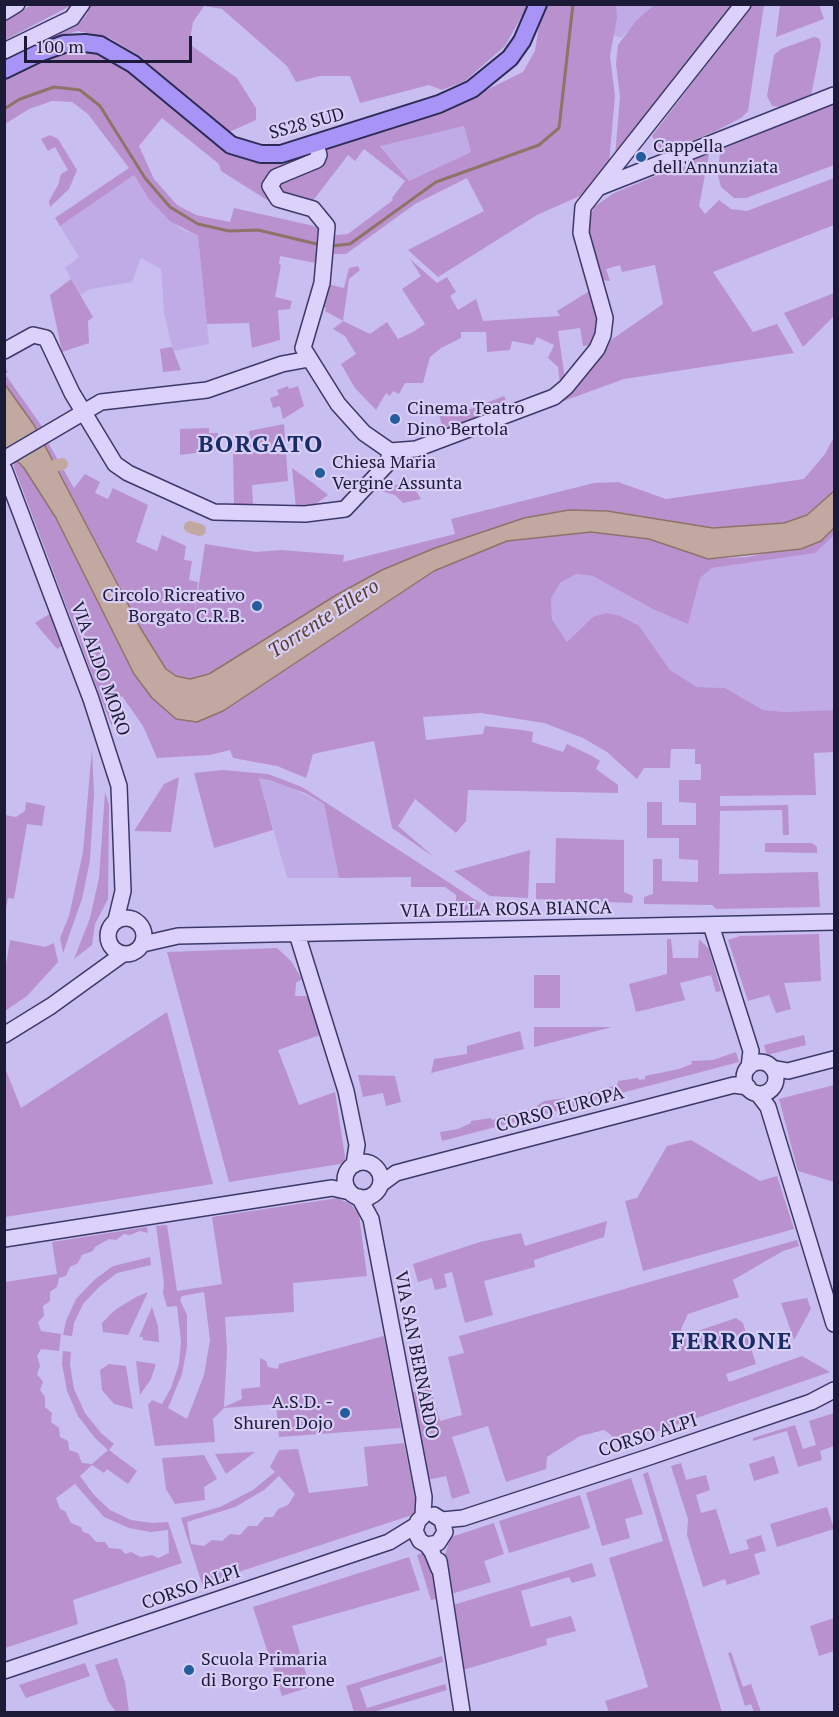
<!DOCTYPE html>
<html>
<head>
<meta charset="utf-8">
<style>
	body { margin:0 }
	#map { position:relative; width:839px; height:1717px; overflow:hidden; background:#c9bef0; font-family:"PT Serif",serif }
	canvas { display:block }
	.frame { position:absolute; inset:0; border:6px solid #1c1b37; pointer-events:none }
	.scale { position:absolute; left:24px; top:36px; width:168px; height:27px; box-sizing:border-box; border:3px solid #1c1b37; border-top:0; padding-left:8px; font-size:18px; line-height:21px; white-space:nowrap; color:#1c1b37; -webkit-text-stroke:4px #d8cef7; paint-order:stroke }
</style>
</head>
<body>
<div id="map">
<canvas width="839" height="1717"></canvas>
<div class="frame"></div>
<div class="scale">100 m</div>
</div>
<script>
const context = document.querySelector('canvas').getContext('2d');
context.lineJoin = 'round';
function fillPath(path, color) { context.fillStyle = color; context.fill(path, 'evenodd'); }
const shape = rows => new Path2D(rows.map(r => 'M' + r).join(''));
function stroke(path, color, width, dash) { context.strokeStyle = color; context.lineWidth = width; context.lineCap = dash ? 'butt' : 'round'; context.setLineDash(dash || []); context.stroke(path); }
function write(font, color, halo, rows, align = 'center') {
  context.font = font + ' "PT Serif",serif'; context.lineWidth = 4.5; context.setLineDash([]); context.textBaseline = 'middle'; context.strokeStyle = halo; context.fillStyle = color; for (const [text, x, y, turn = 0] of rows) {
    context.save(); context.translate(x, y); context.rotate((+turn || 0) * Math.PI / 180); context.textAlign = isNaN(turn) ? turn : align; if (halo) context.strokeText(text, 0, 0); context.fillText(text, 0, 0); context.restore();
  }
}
fillPath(shape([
	[616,5,654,5,621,38,614,35],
	[464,126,471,152,409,181,380,145],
	[134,175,148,198,181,229,198,236,209,344,173,351,164,313,161,269,141,258,132,282,90,289,80,295,65,268,79,257,60,226],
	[834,535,834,710,785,712,763,710,725,688,697,687,670,670,639,626,594,617,567,642,552,618,551,599,560,583,576,574,594,576,624,591,700,578,712,568,814,553],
	[259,778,288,786,324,804,339,878,287,878]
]), '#c0abe6');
fillPath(shape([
	[91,4,528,4,528,5,505,46,465,81,442,90,429,85,360,103,350,76,320,76,296,82,287,66,222,9,204,6,193,22,189,44,237,78,256,108,256,120,229,132,136,54,110,38,78,31,51,38,78,25,87,14],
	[32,5,72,5,5,40,5,19],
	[546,5,616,5,617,18,610,56,615,96,609,163,582,195,537,215,438,277,408,250,484,211,467,178,415,204,346,254,322,254,321,264,280,256,279,264,281,265,275,297,292,301,290,309,278,310,280,340,252,348,249,323,207,324,198,236,170,221,148,198,134,175,60,226,55,218,129,168,88,114,72,102,52,101,29,109,5,124,4,79,56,55,74,51,96,54,123,67,206,136,234,155,262,161,314,152,267,175,264,188,275,205,221,171,219,164,162,118,139,146,154,179,177,205,196,215,230,222,234,208,314,226,321,229,323,236,348,234,393,200,392,198,405,181,364,149,355,161,348,155,312,202,283,195,276,186,325,148,458,104,523,72,535,51,539,25],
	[464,126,471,152,409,181,380,146],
	[654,5,736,5,615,156,620,97,616,64,618,45,636,21],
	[752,5,764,5,748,111,741,118,716,131,662,152,652,136],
	[780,5,819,5,824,19,776,37],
	[814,37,819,38,821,45,811,96,780,107,772,106,767,96,774,55,781,49],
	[834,104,834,165,746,198,734,198,721,187,718,176,720,150],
	[50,135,58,139,77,170,69,189,50,207,49,201,58,185,61,174,68,170,55,147,48,151,41,139],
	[709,154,699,206,705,214,719,200,731,209,747,211,834,178,834,225,713,272,753,332,777,324,794,353,624,379,561,402,611,340,663,304,655,265,622,272,620,265,606,269,610,281,600,280,588,235,589,220,594,207,614,193],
	[410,259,437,283,447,277,456,292,450,296,458,310,476,299,483,321,560,316,557,311,591,290,597,309,598,329,592,345,583,346,580,328,558,331,565,379,560,384,558,367,548,358,554,345,537,337,533,345,512,341,510,350,487,352,486,332,461,332,461,338,441,348,430,357,423,383,405,383,399,394,393,391,390,396,386,393,376,410,355,388,341,364,356,354,345,336,333,329,343,321,325,311,326,308,321,306,327,284,344,288,349,268,358,266,360,270,349,279,343,321,370,334,387,322,398,339,413,332,425,324,402,289,421,276],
	[71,279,93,317,88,321,89,343,62,352,50,295],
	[834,293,834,316,803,347,784,313],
	[172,347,181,370,163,372,160,349],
	[4,366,8,372,5,374,43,428,37,432,5,383],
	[288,386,289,389,298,386,304,406,283,419,280,406,273,408,270,398,279,395,277,390],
	[504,396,509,408,444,432,437,408,471,409],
	[284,424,288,481,252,485,253,505,234,507,233,449,250,444,249,431],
	[209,428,209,433,218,433,219,450,180,455,180,429],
	[834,437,834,491,807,515,784,523,713,528,607,511,570,510,524,518,435,548,382,570,338,594,209,674,190,679,175,676,166,669,141,629,42,441,46,439,74,488,85,474,100,482,95,493,108,499,113,488,148,505,136,542,157,551,162,535,186,546,184,560,192,561,189,580,198,582,194,618,205,544,256,552,281,550,344,555,343,562,455,534,451,519,594,483,618,482,666,499,804,479,825,454],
	[14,458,24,468,56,518,134,674,197,722,223,711,434,571,507,541,591,532,649,539,708,559,748,557,821,541,834,528,834,535,815,553,712,568,700,578,688,624,653,609,593,576,576,574,560,583,551,599,552,619,567,642,593,617,606,613,620,616,639,626,670,670,697,687,725,688,763,710,785,712,834,710,834,752,814,753,816,795,720,796,720,806,788,805,789,835,783,835,782,810,720,811,719,874,818,872,820,907,716,909,712,905,644,904,644,897,653,894,653,859,662,859,662,881,698,882,698,860,679,859,679,838,647,838,647,802,662,802,662,825,696,825,696,803,679,802,679,780,701,780,701,764,695,764,695,749,671,749,670,768,644,768,637,779,607,752,583,738,544,723,481,713,423,717,426,740,483,734,485,726,522,730,533,732,532,742,563,752,567,744,592,756,600,761,596,769,618,785,618,793,468,790,466,821,456,833,415,799,398,826,434,857,392,828,374,741,313,754,306,778,277,766,233,758,230,750,210,755,157,758,143,726,122,696,108,706,114,723,111,725,14,467],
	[292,468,313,483,328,495,313,506,296,508],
	[400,484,414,488,421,499,403,503,395,495,378,490],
	[51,613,62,646,57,649,35,623],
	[92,749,94,794,90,860,82,899,63,953,60,938,69,916,83,852],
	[222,770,268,774,302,787,488,908,488,916,456,912,456,895,445,887,411,887,411,877,339,878,324,804,305,793,272,781,259,778,273,830,214,848,194,773],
	[179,777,171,832,134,831,164,784],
	[105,792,109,805,108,899,95,924,92,945,74,959,90,918,99,878],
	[26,802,45,806,42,826,27,824,14,899,8,898,5,915,5,815,16,817,25,811],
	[556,838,624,840,624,892,633,896,632,903,536,899,536,883,555,883],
	[765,843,812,843,817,847,817,853,765,852],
	[530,850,528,898,490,896,454,871],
	[819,934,821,981,784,983,791,1009,776,1013,769,995,748,1001,728,940,740,936],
	[667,939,671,939,673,958,698,958,699,939,709,949,721,991,716,992,711,975,680,983,685,1000,636,1012,629,984,667,974],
	[10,940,45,947,54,943,58,962,27,996,5,1011,5,971],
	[277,948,291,961,302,979,296,983,295,996,309,996,320,1035,278,1050,299,1105,335,1092,346,1163,229,1182,167,952],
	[534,975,560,975,560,1008,534,1008],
	[167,1012,213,1184,5,1217,5,1068,21,1108],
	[534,1027,612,1027,534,1047],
	[520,1031,524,1049,431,1073,434,1059,467,1054,467,1046],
	[804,1035,806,1045,767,1055,764,1045],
	[736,1052,739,1062,591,1101,588,1092,605,1089,618,1084,618,1081,638,1078,639,1080,645,1079,645,1076,679,1069,692,1064,691,1061,713,1060],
	[358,1075,395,1076,401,1102,386,1106,383,1093,363,1097],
	[834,1085,834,1182,798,1171,779,1099],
	[584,1093,587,1103,442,1141,440,1132,458,1129,471,1123,471,1121,491,1118,492,1120,498,1118,498,1116,532,1109,544,1101,565,1098,566,1100],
	[691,1140,760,1181,777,1176,794,1229,643,1271,625,1201,637,1198,667,1146],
	[338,1198,352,1205,359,1215,367,1276,293,1283,294,1312,225,1317,227,1351,224,1407,242,1399,241,1389,260,1387,260,1358,266,1361,268,1367,278,1369,279,1364,384,1336,401,1428,279,1437,276,1404,224,1408,213,1419,215,1442,155,1446,148,1405,152,1400,162,1404,171,1388,179,1364,181,1341,177,1306,167,1307,163,1293,164,1283,156,1226,167,1225,177,1291,222,1284,212,1217],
	[204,1292,210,1340,204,1375,187,1419,168,1408,182,1374,187,1347,187,1315,180,1300,182,1296],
	[607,1221,604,1237,534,1260,535,1267,484,1281,493,1315,465,1323,452,1272,444,1274,447,1287,435,1290,432,1278,418,1282,413,1264,480,1242,521,1233,525,1246],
	[147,1227,148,1233,140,1231,130,1235,124,1234,116,1240,109,1239,95,1247,93,1251,82,1255,78,1263,70,1267,66,1276,59,1278,57,1287,50,1292,50,1301,43,1306,44,1316,38,1322,41,1331,61,1334,59,1351,41,1349,37,1356,40,1366,37,1374,43,1382,40,1390,45,1397,45,1407,52,1413,51,1422,59,1428,60,1437,68,1441,69,1450,78,1453,82,1463,92,1464,108,1450,95,1438,78,1416,67,1391,62,1364,63,1351,71,1352,70,1364,74,1389,85,1413,101,1433,114,1444,109,1450,137,1471,128,1484,107,1469,104,1473,92,1465,80,1476,94,1495,110,1510,131,1520,152,1523,168,1522,182,1563,73,1600,78,1624,5,1648,5,1282,57,1274,52,1242],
	[75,1484,104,1517,129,1528,151,1532,168,1530,169,1553,158,1558,152,1555,141,1557,131,1552,125,1554,121,1549,109,1548,105,1542,96,1542,89,1534,83,1532,81,1527,71,1523,65,1511,60,1509,56,1498],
	[797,1240,799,1246,783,1251,733,1280,739,1297,688,1314,681,1329,686,1335,736,1318,743,1323,756,1364,726,1374,729,1382,802,1356,830,1372,618,1445,611,1435,604,1430,580,1436,547,1457,546,1469,506,1482,488,1426,452,1437,470,1493,452,1499,446,1476,427,1480,410,1393,421,1390,415,1366,424,1364,440,1421,462,1415,448,1357,464,1353,459,1336],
	[150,1257,151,1265,117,1273,99,1287,83,1304,74,1323,72,1336,63,1335,66,1321,76,1299,94,1280,113,1266],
	[148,1292,128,1335,103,1332,102,1323,115,1310,136,1297],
	[807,1298,811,1309,794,1340,781,1303],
	[152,1307,158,1326,159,1342,143,1340,143,1337,139,1337],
	[136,1361,156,1364,151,1379,140,1395],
	[109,1364,126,1366,133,1409,114,1404,102,1390,100,1370],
	[834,1413,834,1446,820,1451,822,1460,798,1467,787,1431,753,1441,753,1438,795,1425,803,1449,816,1445,809,1421],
	[404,1443,418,1513,202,1584,181,1518,220,1507,253,1490,275,1472,270,1467,279,1450,298,1449,309,1493,368,1486,364,1447],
	[279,1476,295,1494,288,1505,278,1509,273,1517,265,1517,257,1526,248,1526,240,1535,230,1534,222,1541,212,1540,204,1546,191,1544,187,1522,235,1507,264,1490],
	[255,1452,226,1474,215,1454],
	[204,1455,217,1479,204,1487,205,1500,175,1504,166,1489,162,1458],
	[774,1456,779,1473,754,1481,749,1464],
	[681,1463,686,1480,706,1475,710,1490,696,1495,701,1513,716,1509,730,1554,749,1549,746,1540,761,1535,766,1551,754,1554,760,1574,727,1585,725,1579,703,1587,687,1535,688,1519,671,1466],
	[648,1472,669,1540,722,1712,609,1712,605,1701,648,1687,609,1558,663,1541,643,1474],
	[631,1478,643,1514,625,1519,630,1538,602,1546,586,1493],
	[580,1495,590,1528,509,1553,499,1521],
	[827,1507,834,1529,777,1547,770,1524],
	[494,1523,504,1554,484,1561,491,1582,451,1594,444,1557,451,1537],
	[425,1552,430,1555,439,1598,431,1600,417,1555],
	[409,1557,420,1590,292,1626,310,1687,282,1696,253,1607],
	[592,1563,596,1576,572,1583,569,1577,521,1591,531,1627,571,1616,576,1631,546,1639,547,1645,463,1670,453,1605],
	[834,1618,834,1651,819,1656,810,1626],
	[731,1652,743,1687,751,1684,761,1712,754,1712,751,1704,745,1706,728,1653],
	[442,1656,443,1662,360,1688,367,1708,445,1684,447,1690,373,1712,354,1712,346,1686],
	[117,1658,125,1682,129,1712,116,1712,108,1701,95,1665],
	[85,1663,90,1676,26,1698,19,1685]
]), '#b991ce');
const water = shape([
	[4,383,34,425,141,629,166,669,176,676,190,679,209,674,338,594,382,570,435,548,524,518,569,510,607,511,713,528,784,523,807,515,834,491,834,528,821,541,801,549,708,559,649,539,591,532,507,541,434,571,223,711,197,722,176,719,152,698,134,674,56,518,24,468,5,448,4,383]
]);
fillPath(water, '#c1a9a2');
stroke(water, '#8f7369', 1.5);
stroke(shape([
	[4,109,20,99,54,87,80,90,100,106,145,178,170,207,198,224,229,231,258,230,321,245],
	[331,246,350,244,436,182,539,145,559,128,573,4]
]), '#8f7369', 3);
stroke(shape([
	[40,470,62,464],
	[190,527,200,530]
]), '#c1a9a2', 12);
const secondary = shape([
	[4,12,17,4],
	[4,51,72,18,82,4],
	[316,144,319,155,317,160,276,177,270,186,278,199,313,209,327,226,322,283,303,348,338,404,364,433,390,451,416,449,554,397,566,387,597,349,603,335,605,318,581,233,583,207,743,4],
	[600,187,834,95],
	[4,351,33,335,46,338,72,393,115,464,128,473,214,512,305,514,345,509,388,463,390,451],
	[4,459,101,402,207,390,282,364,309,359],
	[4,469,91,699,119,786,123,891,116,920],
	'108 936a18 18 0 1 1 36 0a18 18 0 1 1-36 0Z',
	[711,925,751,1051,749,1067],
	[297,934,346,1091,357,1145,354,1165],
	[143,944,178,936,834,922],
	[4,1035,51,1006,123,954],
	'744 1078a16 16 0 1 1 32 0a16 16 0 1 1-32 0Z',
	[772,1068,788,1071,834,1059],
	[758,1094,768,1107,834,1324],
	'345 1180a18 18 0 1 1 36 0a18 18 0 1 1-36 0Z',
	[381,1184,396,1173,411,1169,734,1085,748,1087],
	[359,1197,371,1219,424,1497,423,1516,418,1521,415,1531,420,1541,427,1545,432,1552,439,1569],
	[4,1239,332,1188,350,1192],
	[442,1520,463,1518,649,1457,811,1402,834,1390],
	[427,1545,438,1543,445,1532,442,1520,434,1515],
	[439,1561,462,1712],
	[4,1671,389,1542,415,1526]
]);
const primary = shape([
	[4,70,39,53,64,44,85,43,100,45,133,64,231,145,261,154,281,154,439,104,472,89,510,58,522,41,538,4]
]);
stroke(secondary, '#3b396b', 18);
stroke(primary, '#2b2b56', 20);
stroke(secondary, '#dbd1fa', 15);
stroke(primary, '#a893f6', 16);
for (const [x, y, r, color] of [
	[641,157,6,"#235d9b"],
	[395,419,6,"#235d9b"],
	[320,473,6,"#235d9b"],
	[257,606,6,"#235d9b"],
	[345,1413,6,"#235d9b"],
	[189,1670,6,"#235d9b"]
]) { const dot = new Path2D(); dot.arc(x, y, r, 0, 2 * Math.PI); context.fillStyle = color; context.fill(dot); stroke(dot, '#d8cef7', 2); }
write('18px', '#1c1b37', '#d8cef7', [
	["SS28 SUD",307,124,-15],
	["VIA ALDO MORO",100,669,70],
	["VIA DELLA ROSA BIANCA",506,910,-1],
	["CORSO EUROPA",560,1110,-15],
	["VIA SAN BERNARDO",416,1355,79],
	["CORSO ALPI",648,1436,-18],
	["CORSO ALPI",191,1588,-19]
]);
write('18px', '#1c1b37', '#d8cef7', [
	["Cappella",653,147],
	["dell'Annunziata",653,168],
	["Cinema Teatro",407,409],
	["Dino Bertola",407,430],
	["Chiesa Maria",332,463],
	["Vergine Assunta",332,484],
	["Circolo Ricreativo",245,596,"right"],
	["Borgato C.R.B.",245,617,"right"],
	["A.S.D. -",333,1403,"right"],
	["Shuren Dojo",333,1424,"right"],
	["Scuola Primaria",201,1660],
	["di Borgo Ferrone",201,1681]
], 'left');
write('italic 20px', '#583f2a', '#d8cef7', [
	["Torrente Ellero",324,619,-33]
]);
context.letterSpacing = '1.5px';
write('bold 24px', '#182d66', '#d8cef7', [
	["BORGATO",261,445],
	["FERRONE",732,1342]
]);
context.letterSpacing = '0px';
</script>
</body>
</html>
